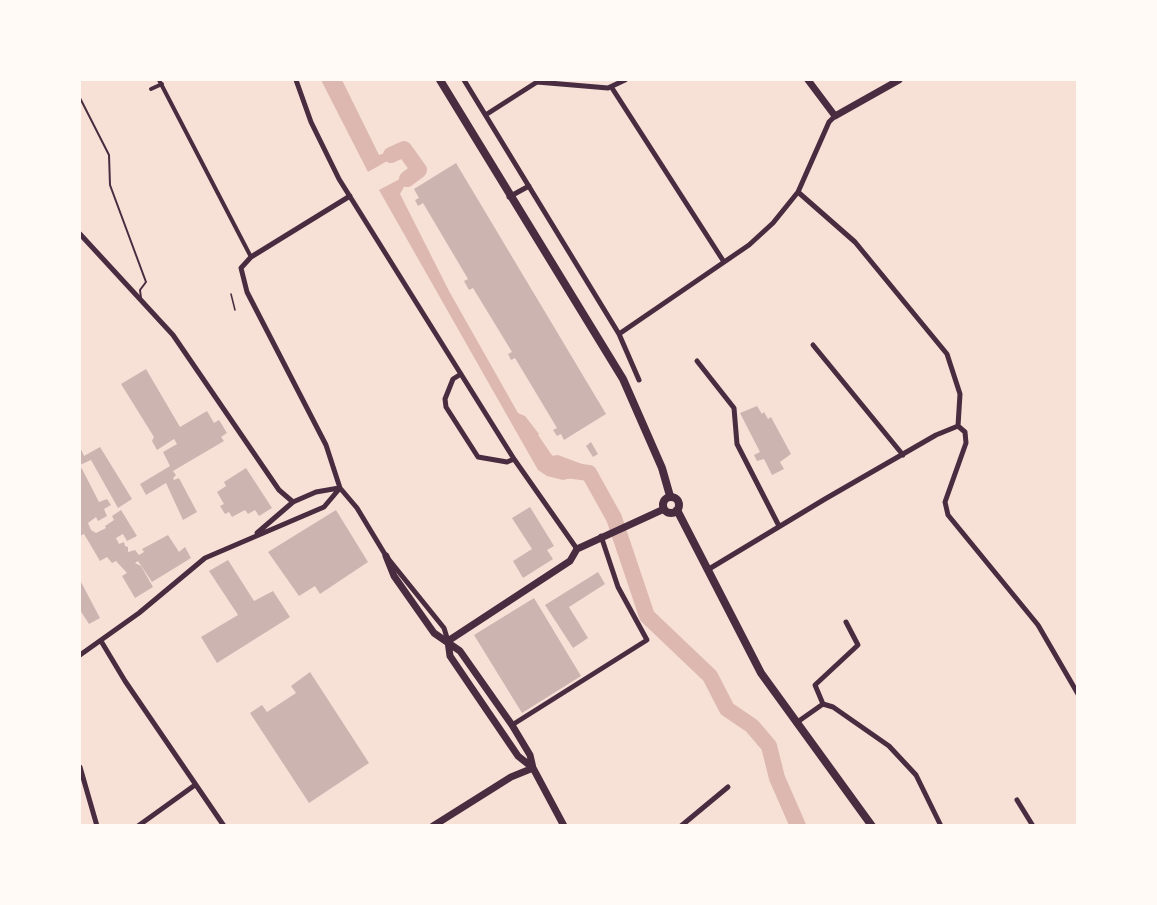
<!DOCTYPE html>
<html>
<head>
<meta charset="utf-8">
<style>
	body { margin:0 }
	#map { position:relative; width:1157px; height:905px; overflow:hidden; background:#f7e1d7; font-family:Barlow,sans-serif }
	canvas { display:block }
	.frame { position:absolute; inset:0; border:81px solid #fffaf5; pointer-events:none }
</style>
</head>
<body>
<div id="map">
<canvas width="1157" height="905"></canvas>
<div class="frame"></div>
</div>
<script>
const context = document.querySelector('canvas').getContext('2d');
context.lineJoin = 'round';
function fillPath(path, color) { context.fillStyle = color; context.fill(path, 'evenodd'); }
const shape = rows => new Path2D(rows.map(r => 'M' + r).join(''));
function stroke(path, color, width, dash) { context.strokeStyle = color; context.lineWidth = width; context.lineCap = dash ? 'butt' : 'round'; context.setLineDash(dash || []); context.stroke(path); }
fillPath(shape([
	[321,80,342,80,379,155,406,146,411,154,406,156,403,152,368,172],
	[417,162,422,170,408,180,400,194,449,291,518,413,525,416,539,434,533,440,542,457,558,455,590,467,590,472,587,474,563,480,547,476,538,470,379,190,415,171,413,165]
]), '#dcb8b0');
stroke(shape([
	[391,155,404,149,419,170,407,179],
	[525,430,551,468,589,473,614,518,647,616,710,676,727,709,752,726,769,746,777,778,798,826]
]), '#dcb8b0', 16);
fillPath(shape([
	[456,163,606,414,564,440,561,434,557,436,553,430,557,428,515,358,511,360,508,354,512,352,473,288,469,290,464,281,468,279,423,203,418,206,415,200,419,198,414,189],
	[146,369,180,427,207,411,214,423,219,420,227,433,221,437,224,441,173,471,176,475,173,478,174,480,179,478,197,512,183,520,166,483,146,495,140,484,170,466,163,452,177,444,174,439,157,450,152,441,154,437,121,384],
	[757,406,762,414,764,412,768,419,771,417,791,454,780,462,784,469,772,475,764,459,757,461,754,455,760,452,740,413],
	[591,442,598,454,593,457,586,446],
	[80,447,84,456,100,447,132,499,118,508,91,460,80,465,99,502,107,499,111,505,104,509,107,516,98,521,96,517,88,523,91,530,96,533,106,528,105,526,114,520,112,516,121,510,137,536,127,541,123,534,116,538,119,544,124,542,125,546,128,547,128,552,135,550,139,555,144,552,142,549,168,535,179,552,185,547,191,558,152,582,138,561,135,563,141,566,153,587,135,598,122,576,127,573,116,561,112,563,107,557,100,561,84,534,80,536],
	[246,468,272,508,259,516,255,510,248,514,245,510,232,517,229,512,225,514,220,506,224,504,217,492,226,486,224,482],
	[530,507,554,546,547,550,553,559,523,578,513,561,532,549,512,518],
	[336,510,368,562,320,594,315,586,299,596,268,552],
	[228,560,254,601,273,591,290,617,217,663,201,637,238,615,209,571],
	[598,572,605,584,569,607,588,638,573,648,545,605],
	[81,582,100,618,89,624,80,610],
	[534,598,581,676,522,713,474,635],
	[310,672,369,763,309,803,250,713,262,705,267,712,296,693,291,686]
]), '#ccb4b1');
stroke(shape([
	[231,294,235,310]
]), '#4a2c40', 1.5);
stroke(shape([
	[80,98,109,155,110,185,146,282,140,290,141,298]
]), '#4a2c40', 2);
stroke(shape([
	[159,80,251,257],
	[151,89,162,84]
]), '#4a2c40', 4);
stroke(shape([
	[296,80,311,122,339,179,514,459,577,549],
	[464,80,619,334,639,380],
	[612,88,724,262],
	[487,114,537,82,608,88,625,80],
	[798,192,855,242,947,354,960,394,958,426],
	[350,196,251,257,241,268,247,292,326,445,340,488,357,508,386,556,444,628,448,641],
	[509,197,529,186],
	[80,234,173,335,279,490,293,502],
	[619,334,749,245,773,223,798,192,829,122,835,116],
	[813,345,903,455],
	[697,361,734,408,737,444,779,526],
	[461,374,453,379,445,399,446,407,478,457,507,462,514,459],
	[958,426,965,432,966,443,945,502,948,515,1038,625,1078,694],
	[257,533,293,502,316,492,339,488],
	[709,569,825,499,936,435,958,426],
	[101,641,125,681,224,826],
	[80,655,139,613,205,558,324,507,340,488],
	[823,704,815,685,858,645,846,622],
	[796,723,823,704,833,707,889,746,916,775,941,826],
	[512,725,647,640,618,587,601,536],
	[80,767,97,826],
	[1017,800,1033,826],
	[138,826,195,785],
	[681,826,728,787]
]), '#4a2c40', 5);
stroke(shape([
	[808,80,835,116,899,80],
	[386,556,394,576,434,633,460,651,512,725,530,755,533,768,564,826],
	[448,641,570,561,577,549,664,509],
	[448,641,450,656,518,756,533,768],
	[433,826,511,777,533,768]
]), '#4a2c40', 7);
stroke(shape([
	[440,80,623,379,662,468,670,496],
	'663 505a8 8 0 1 1 16 0a8 8 0 1 1-16 0Z',
	[677,510,761,673,872,826]
]), '#4a2c40', 8);
</script>
</body>
</html>
